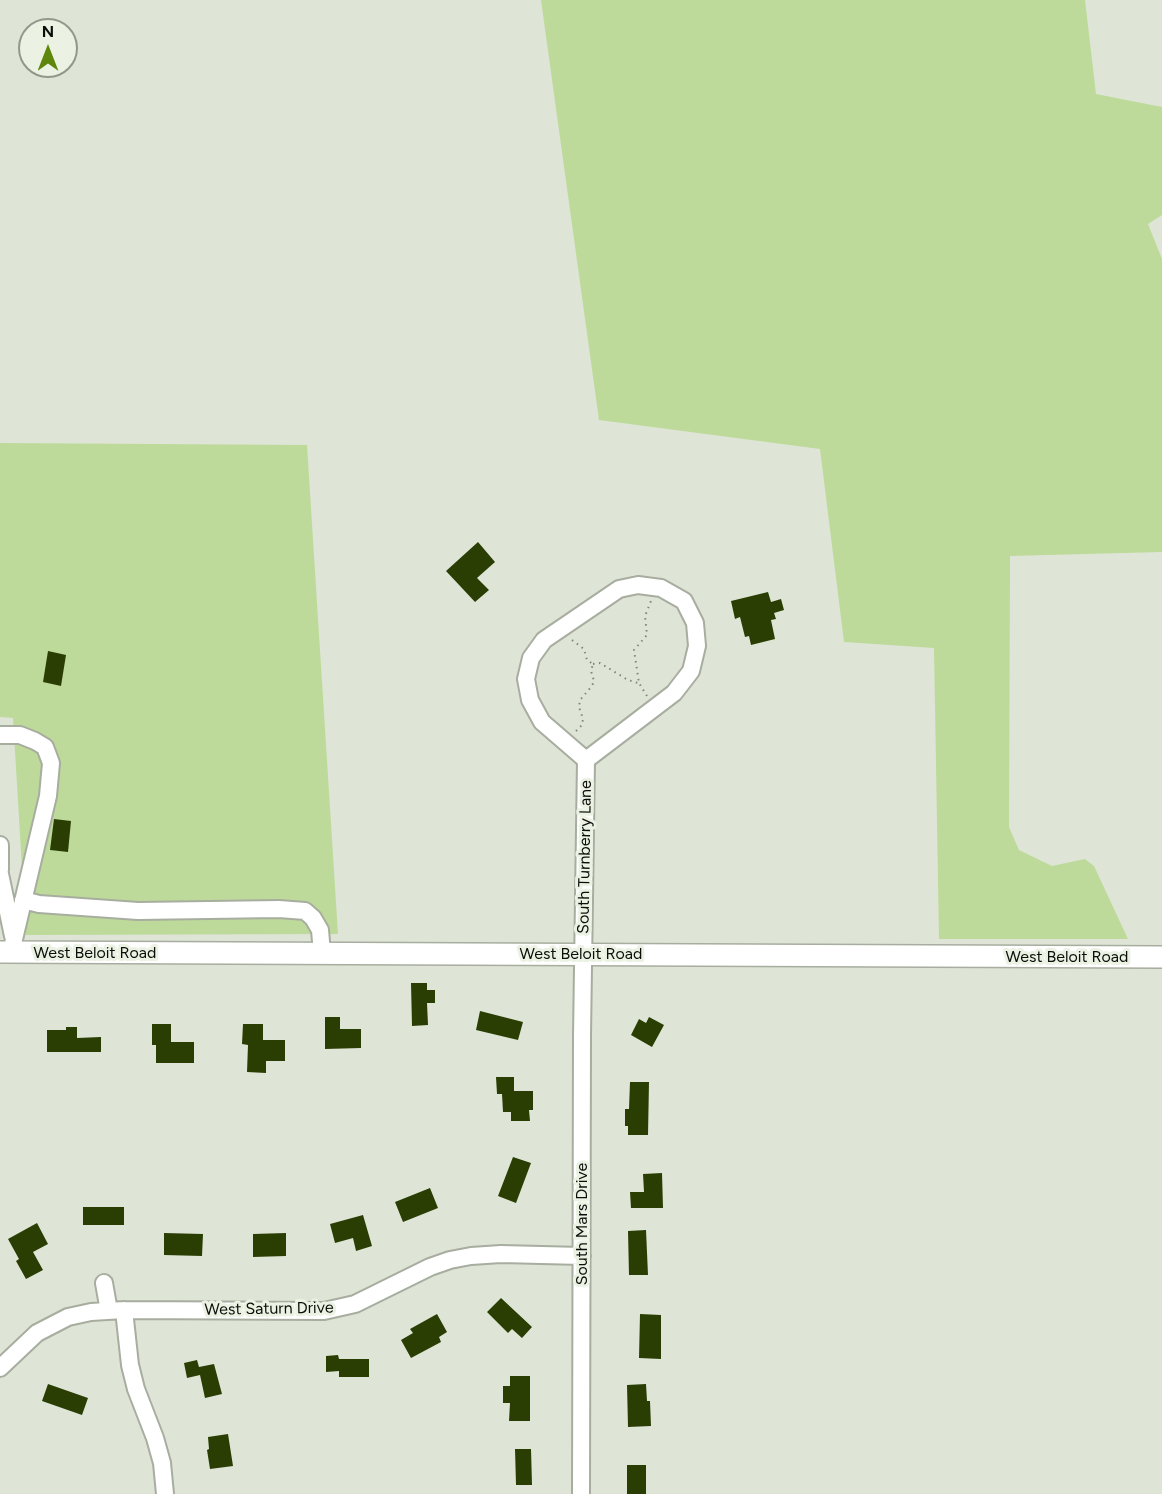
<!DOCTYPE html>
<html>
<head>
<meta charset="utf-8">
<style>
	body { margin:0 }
	#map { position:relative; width:1162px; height:1494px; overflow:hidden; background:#dee5d6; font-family:Figtree,sans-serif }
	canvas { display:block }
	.north { position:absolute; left:18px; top:18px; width:60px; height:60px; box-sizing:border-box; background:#ebf2e3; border:2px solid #91978c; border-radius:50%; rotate:0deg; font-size:16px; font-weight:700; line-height:24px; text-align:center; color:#0b0e09 }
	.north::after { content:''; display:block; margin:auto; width:21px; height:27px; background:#5e860c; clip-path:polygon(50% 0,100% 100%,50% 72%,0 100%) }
</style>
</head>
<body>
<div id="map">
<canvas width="1162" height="1494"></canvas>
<div class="north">N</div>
</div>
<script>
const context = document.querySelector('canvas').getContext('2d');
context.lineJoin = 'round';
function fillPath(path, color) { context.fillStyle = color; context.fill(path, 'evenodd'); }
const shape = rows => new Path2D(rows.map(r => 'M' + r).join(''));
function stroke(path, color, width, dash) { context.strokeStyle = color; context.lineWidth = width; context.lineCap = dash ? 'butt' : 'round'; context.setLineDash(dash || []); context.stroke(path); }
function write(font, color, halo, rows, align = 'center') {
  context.font = font + ' Figtree,sans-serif'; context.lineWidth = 6; context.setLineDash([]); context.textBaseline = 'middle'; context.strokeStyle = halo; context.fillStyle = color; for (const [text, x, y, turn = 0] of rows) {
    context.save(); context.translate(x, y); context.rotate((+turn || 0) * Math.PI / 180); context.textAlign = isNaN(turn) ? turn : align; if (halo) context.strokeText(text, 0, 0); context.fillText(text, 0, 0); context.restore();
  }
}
fillPath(shape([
	[541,0,1085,0,1096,94,1162,107,1162,215,1148,224,1162,259,1162,552,1010,556,1009,827,1019,850,1052,866,1085,859,1094,866,1128,939,939,939,934,648,844,642,820,449,599,420],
	[0,443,307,445,338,934,26,935,13,718,0,717]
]), '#beda9a');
fillPath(shape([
	[478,542,495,562,477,578,489,590,475,602,446,571],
	[768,592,771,602,781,599,784,610,774,613,776,619,771,620,775,639,751,645,749,636,745,637,740,617,735,619,731,601],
	[48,651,66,655,61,686,43,682],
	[54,819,71,821,68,852,50,850],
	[411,983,427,983,427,990,435,990,435,1003,427,1003,428,1025,412,1026],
	[480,1011,523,1022,518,1040,476,1030],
	[325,1017,340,1017,340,1029,361,1029,361,1048,325,1049],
	[649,1017,664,1025,652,1047,631,1035,639,1019,646,1023],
	[152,1024,171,1024,171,1042,194,1042,194,1063,156,1063,156,1045,152,1045],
	[243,1024,263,1024,263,1040,285,1040,285,1061,266,1061,266,1073,247,1072,248,1045,242,1044],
	[66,1027,77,1027,77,1038,101,1037,101,1052,47,1052,47,1030,66,1030],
	[496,1077,514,1077,514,1091,533,1091,533,1110,529,1110,530,1121,511,1121,511,1112,503,1112,502,1094,497,1094],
	[630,1082,649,1082,648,1135,628,1135,628,1126,625,1126,625,1109,629,1109],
	[513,1157,531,1163,516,1203,498,1196],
	[662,1173,663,1208,631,1208,630,1192,644,1192,643,1174],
	[430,1188,438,1208,403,1222,395,1202],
	[83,1207,124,1207,124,1225,83,1225],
	[363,1215,372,1246,356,1251,353,1238,335,1243,330,1224],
	[37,1223,48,1244,33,1252,43,1270,26,1279,16,1261,19,1259,8,1239],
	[646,1230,648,1275,629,1275,628,1231],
	[164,1233,203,1234,202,1256,164,1255],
	[286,1233,286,1256,253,1257,253,1234],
	[501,1298,532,1327,522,1338,512,1329,508,1333,487,1312],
	[437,1314,447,1332,439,1337,441,1342,411,1358,401,1340,413,1333,410,1329],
	[640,1314,661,1315,661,1359,639,1358],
	[338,1355,339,1359,369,1359,369,1377,339,1377,339,1371,326,1372,326,1356],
	[197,1360,199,1367,214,1364,222,1394,205,1398,200,1375,187,1378,184,1363],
	[510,1376,530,1376,530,1421,509,1421,510,1403,503,1403,503,1386,510,1386],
	[48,1384,88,1398,82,1415,42,1401],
	[646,1384,647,1401,650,1401,651,1426,628,1427,627,1385],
	[228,1434,233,1466,210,1469,207,1450,209,1449,208,1437],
	[515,1449,531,1449,532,1485,516,1485],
	[627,1465,646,1465,646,1494,627,1494]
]), '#2a3e04');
const minor = shape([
	[638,585,661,588,684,601,695,623,697,646,691,671,674,693,586,760,542,722,530,700,526,679,531,658,544,640,619,589,638,585],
	[0,735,20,735,35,741,45,747,51,763,48,796,11,952],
	[0,845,0,870],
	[0,874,13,936],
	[23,900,39,904,138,911,279,909,305,911,313,918,320,930,322,953],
	[104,1283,109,1311],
	[124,1310,130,1365,136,1389,155,1438,162,1463,165,1494],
	[0,1368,37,1333,68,1317,91,1312,124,1310,324,1311,355,1304,430,1267,450,1260,471,1256,501,1254,582,1256],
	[581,1494,582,1036,586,760]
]);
const major = shape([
	[0,952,1162,957]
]);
stroke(minor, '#a7ad9f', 20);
stroke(major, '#a7ad9f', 24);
stroke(shape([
	[572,640,584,649,587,660,593,664,591,671,594,681,592,686,580,700,579,707,583,719,582,725,575,732],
	[593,664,600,663,628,680,638,683],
	[647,696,639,683,634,650,647,635,645,616,651,601]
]), '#80857b', 2, [1.5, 4.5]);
stroke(minor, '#fff', 16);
stroke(major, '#fff', 21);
write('16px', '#0b0e09', '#ebf2e3', [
	["South Turnberry Lane",585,857,-89],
	["West Beloit Road",95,953],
	["West Beloit Road",581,954],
	["West Beloit Road",1067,957],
	["South Mars Drive",582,1224,-90],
	["West Saturn Drive",269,1309,-1]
]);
</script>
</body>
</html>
